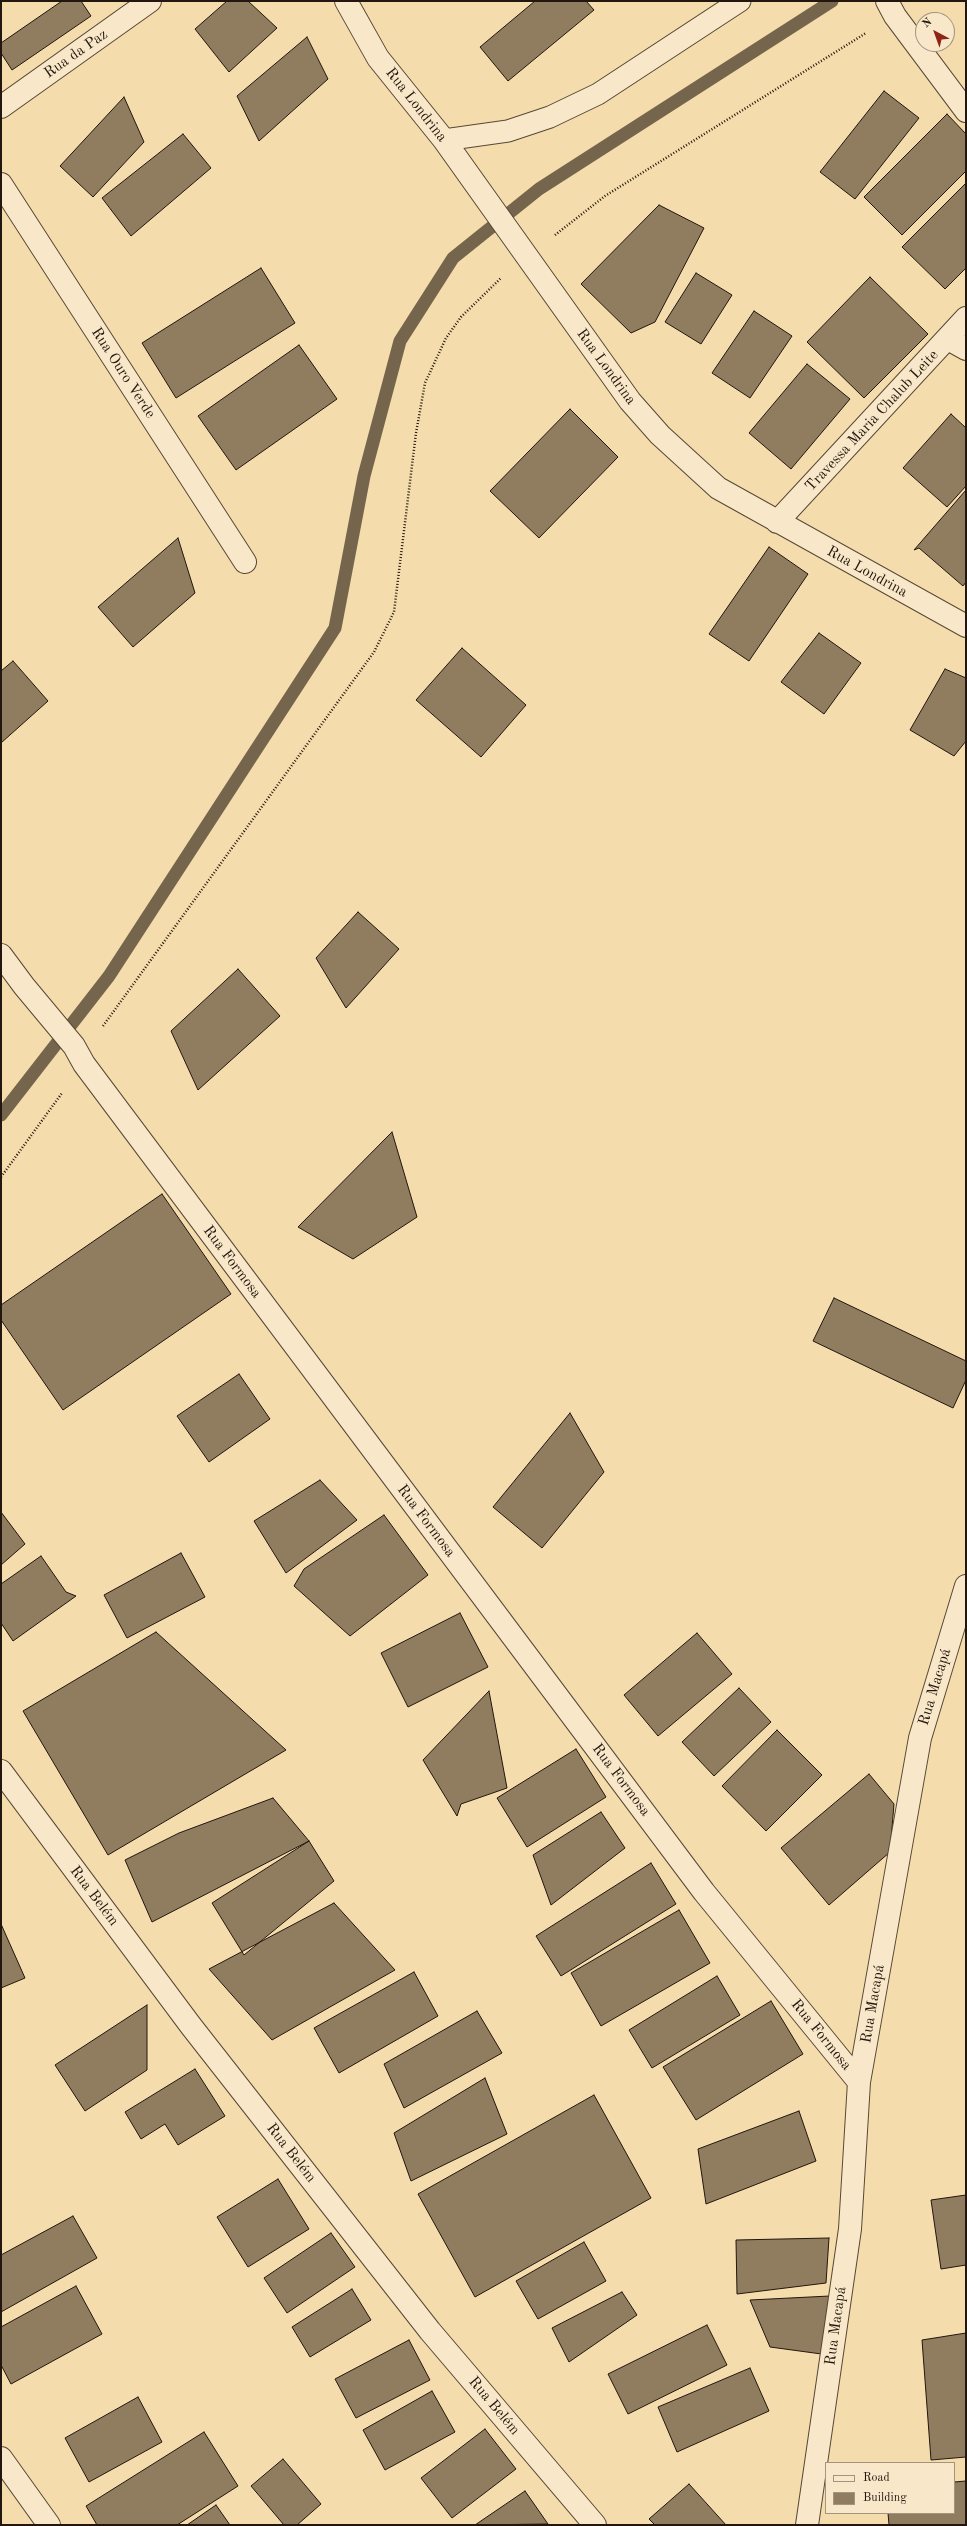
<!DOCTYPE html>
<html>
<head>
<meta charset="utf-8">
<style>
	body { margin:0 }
	#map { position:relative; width:967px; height:2526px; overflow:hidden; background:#f5dcac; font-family:"Old Standard TT",serif }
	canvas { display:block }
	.frame { position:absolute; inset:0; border:2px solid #22160e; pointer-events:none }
	.legend { position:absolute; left:825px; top:2462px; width:130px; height:52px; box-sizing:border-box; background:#f8e8c9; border:1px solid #a2947e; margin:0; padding:5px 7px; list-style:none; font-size:12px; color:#22160e }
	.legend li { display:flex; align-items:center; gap:8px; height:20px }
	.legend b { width:20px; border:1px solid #a2947e }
	.north { position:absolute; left:915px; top:12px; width:40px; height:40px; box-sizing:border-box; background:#f8e8c9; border:1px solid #a2947e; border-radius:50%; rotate:319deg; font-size:11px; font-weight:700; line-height:16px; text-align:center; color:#22160e }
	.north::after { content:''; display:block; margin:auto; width:14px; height:18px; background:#8f2418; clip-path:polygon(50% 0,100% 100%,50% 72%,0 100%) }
</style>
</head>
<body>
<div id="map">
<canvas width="967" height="2526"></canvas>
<div class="frame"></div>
<ul class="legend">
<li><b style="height:5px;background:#f8e8c9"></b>Road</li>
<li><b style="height:11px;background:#907d60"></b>Building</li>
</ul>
<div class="north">N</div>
</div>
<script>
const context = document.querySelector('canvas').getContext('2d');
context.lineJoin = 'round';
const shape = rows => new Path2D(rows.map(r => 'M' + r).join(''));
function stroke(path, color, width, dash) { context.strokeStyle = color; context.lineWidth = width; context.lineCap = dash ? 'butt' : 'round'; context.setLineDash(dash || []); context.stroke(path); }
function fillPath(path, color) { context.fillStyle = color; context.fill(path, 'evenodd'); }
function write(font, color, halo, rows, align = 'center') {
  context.font = font + ' "Old Standard TT",serif'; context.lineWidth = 4; context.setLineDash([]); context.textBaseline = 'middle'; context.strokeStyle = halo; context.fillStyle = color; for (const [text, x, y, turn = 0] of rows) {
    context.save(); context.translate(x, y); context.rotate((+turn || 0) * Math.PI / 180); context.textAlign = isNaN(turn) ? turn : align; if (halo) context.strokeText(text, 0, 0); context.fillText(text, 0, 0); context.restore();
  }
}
stroke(shape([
	[1,1115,109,976,335,628,364,476,400,341,453,258,539,189,832,1]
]), '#75654c', 13);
const building = shape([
	[62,1,81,1,91,16,12,70,1,53,1,43,62,1],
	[227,1,248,1,277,28,229,72,195,29,227,1],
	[535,1,586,1,594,10,508,81,480,47,535,1],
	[307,37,328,79,259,141,237,96,307,37],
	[884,91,919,118,855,199,820,172,884,91],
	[124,97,144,142,93,197,60,166,124,97],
	[947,114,966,134,966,171,902,235,864,197,947,114],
	[183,134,211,168,131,236,102,198,183,134],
	[966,183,966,268,945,289,902,247,966,183],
	[659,205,704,228,655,322,631,333,581,284,659,205],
	[261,268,295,323,176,398,142,343,261,268],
	[696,273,732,295,701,344,665,322,696,273],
	[870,277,928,334,864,398,807,342,870,277],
	[754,311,792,336,750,398,712,373,754,311],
	[299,345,337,399,236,470,198,416,299,345],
	[807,364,850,399,791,469,749,433,807,364],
	[570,409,618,457,539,538,490,491,570,409],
	[951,414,966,428,966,486,947,507,903,468,951,414],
	[966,490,966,582,963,586,919,548,914,550,966,490],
	[178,538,195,593,133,647,98,607,178,538],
	[769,547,808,574,749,661,709,634,769,547],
	[819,633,861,663,824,714,781,682,819,633],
	[462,648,526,705,481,757,416,700,462,648],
	[13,661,48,701,1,743,1,671,13,661],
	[945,669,966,678,966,741,954,756,910,730,945,669],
	[358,912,399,949,346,1008,316,958,358,912],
	[238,969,280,1016,198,1090,171,1031,238,969],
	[392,1132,417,1217,353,1259,298,1227,392,1132],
	[162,1194,231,1294,63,1410,1,1320,1,1305,162,1194],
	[834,1298,966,1361,966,1380,953,1408,813,1341,834,1298],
	[239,1374,270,1419,209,1462,177,1416,239,1374],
	[570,1413,604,1472,542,1548,493,1507,570,1413],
	[320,1480,357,1520,286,1573,254,1521,320,1480],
	[1,1512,25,1544,1,1565,1,1512],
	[384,1515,428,1575,350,1636,294,1586,304,1569,384,1515],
	[181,1553,205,1597,127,1638,104,1595,181,1553],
	[41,1556,66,1592,76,1596,13,1641,1,1623,1,1584,41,1556],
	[460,1613,488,1667,408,1707,381,1653,460,1613],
	[156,1632,286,1750,108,1855,23,1711,156,1632],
	[697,1633,732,1674,658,1736,624,1695,697,1633],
	[739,1688,771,1722,714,1776,682,1742,739,1688],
	[489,1691,507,1788,461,1804,457,1816,423,1760,489,1691],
	[777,1730,822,1775,766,1831,722,1786,777,1730],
	[576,1749,606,1797,527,1847,497,1798,576,1749],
	[869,1774,894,1804,890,1852,829,1905,781,1848,869,1774],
	[273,1798,309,1841,152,1922,125,1860,179,1833,273,1798],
	[601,1812,625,1848,551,1905,533,1855,601,1812],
	[309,1841,334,1881,244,1955,212,1903,309,1841],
	[651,1863,676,1904,561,1976,536,1936,651,1863],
	[334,1903,395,1970,272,2040,209,1969,334,1903],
	[679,1910,710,1963,601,2026,571,1973,679,1910],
	[1,1924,25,1978,1,1988,1,1924],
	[414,1972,438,2016,339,2073,314,2028,414,1972],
	[717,1976,740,2015,652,2068,629,2030,717,1976],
	[771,2001,803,2054,696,2120,663,2067,771,2001],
	[147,2005,147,2070,85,2111,55,2065,147,2005],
	[477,2011,502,2053,404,2108,384,2064,477,2011],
	[195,2069,225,2116,178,2145,165,2124,141,2139,125,2112,195,2069],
	[485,2078,507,2134,411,2181,394,2133,485,2078],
	[594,2095,651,2198,475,2297,418,2194,594,2095],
	[799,2111,816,2161,706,2204,698,2149,799,2111],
	[278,2179,309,2229,248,2267,217,2217,278,2179],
	[966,2195,966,2265,941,2269,931,2200,966,2195],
	[73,2216,97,2258,1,2312,1,2255,73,2216],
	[331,2233,355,2267,287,2313,264,2278,331,2233],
	[829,2238,826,2283,737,2294,736,2240,829,2238],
	[584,2242,606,2281,538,2319,516,2281,584,2242],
	[76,2286,102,2334,11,2384,1,2365,1,2327,76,2286],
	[352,2289,371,2320,310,2357,292,2327,352,2289],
	[622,2292,637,2315,569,2362,552,2328,622,2292],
	[830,2296,829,2355,770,2347,750,2300,830,2296],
	[707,2325,727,2365,628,2414,608,2374,707,2325],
	[966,2333,966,2457,931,2460,922,2340,966,2333],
	[409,2340,430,2380,356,2418,335,2379,409,2340],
	[750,2368,769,2411,677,2452,658,2407,750,2368],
	[432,2391,455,2432,385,2470,363,2430,432,2391],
	[138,2397,162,2442,89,2482,65,2438,138,2397],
	[485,2429,516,2469,452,2518,421,2478,485,2429],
	[204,2432,238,2486,177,2525,97,2525,86,2506,204,2432],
	[283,2459,321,2504,297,2525,284,2525,251,2486,283,2459],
	[966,2481,966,2525,889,2525,888,2513,954,2513,954,2482,966,2481],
	[689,2484,726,2525,655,2525,649,2519,689,2484],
	[525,2491,548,2524,475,2525,525,2491],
	[216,2505,230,2525,187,2525,216,2505]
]);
fillPath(building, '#907d60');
stroke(building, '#22160e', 1);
const lane = shape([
	[444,140,508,131,550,117,598,94,740,1]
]);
const street = shape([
	[346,1,378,58,444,140,630,401,660,435,718,488,966,626],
	[887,1,895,16,966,111],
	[1,107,150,1],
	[1,184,245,562],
	[948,339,966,349],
	[777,522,966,318],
	[1,955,24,986,74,1046,84,1064,704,1892,859,2082],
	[1,1771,191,2026,430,2331,595,2525],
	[1,2458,49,2525],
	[807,2525,850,2229,859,2082,920,1738,966,1586]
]);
stroke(lane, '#574836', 23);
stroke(street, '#574836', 24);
stroke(shape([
	[555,235,605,196,866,33],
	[103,1026,374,652,394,612,416,433,425,383,446,338,461,317,501,278],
	[1,1177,62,1093]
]), '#22160e', 2.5, [1, 2]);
stroke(lane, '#f8e8c9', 21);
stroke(street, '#f8e8c9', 22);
write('15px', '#22160e', '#f8e8c9', [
	["Rua da Paz",76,54,-35],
	["Rua Londrina",416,105,52],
	["Rua Londrina",606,367,54],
	["Rua Ouro Verde",123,373,57],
	["Travessa Maria Chalub Leite",872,421,-47],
	["Rua Londrina",867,572,29],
	["Rua Formosa",232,1262,53],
	["Rua Formosa",426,1521,53],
	["Rua Macapá",935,1687,-73],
	["Rua Formosa",621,1780,53],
	["Rua Belém",94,1896,53],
	["Rua Macapá",873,2004,-80],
	["Rua Formosa",821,2035,51],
	["Rua Belém",291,2153,52],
	["Rua Macapá",836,2326,-82],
	["Rua Belém",494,2406,50]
]);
</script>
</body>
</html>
